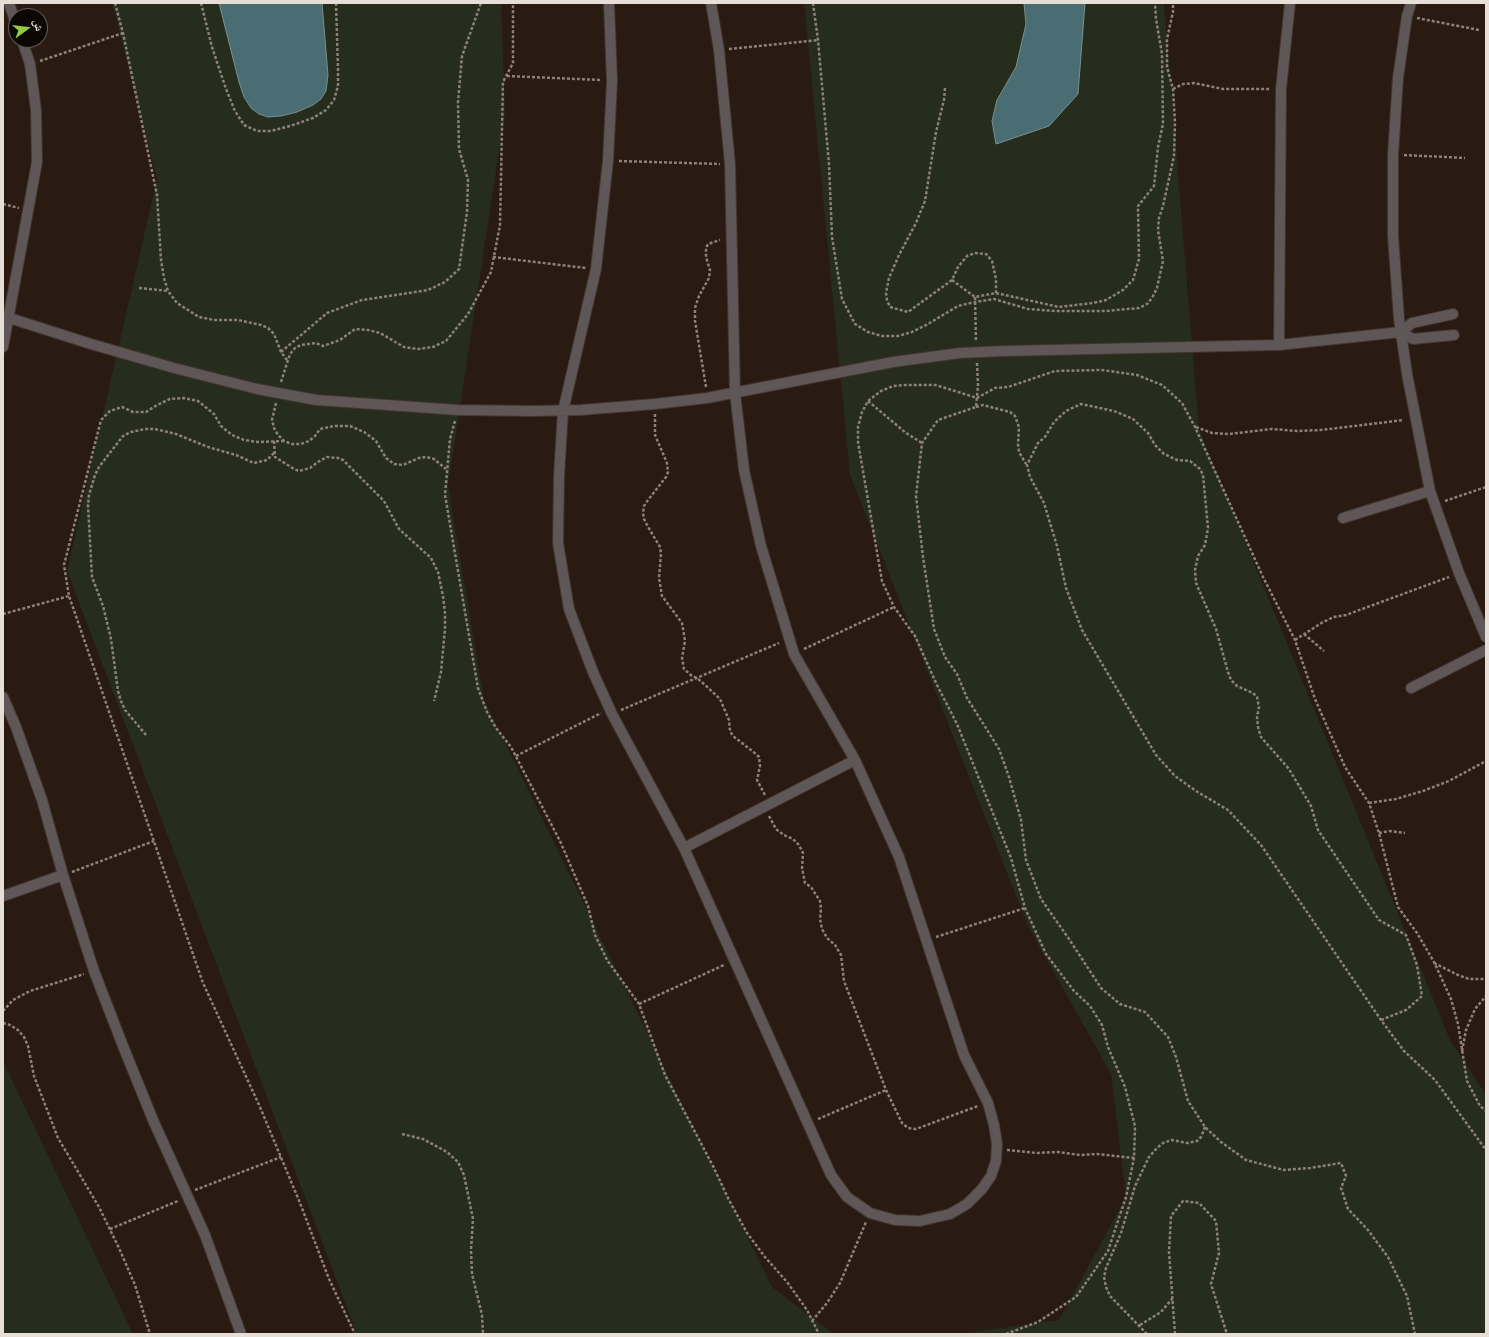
<!DOCTYPE html>
<html>
<head>
<meta charset="utf-8">
<style>
	body { margin:0 }
	#map { position:relative; width:1489px; height:1337px; overflow:hidden; background:#291a12; font-family:Merriweather,"Noto Naskh Arabic",serif }
	canvas { display:block }
	.frame { position:absolute; inset:0; border:4px solid #e8ded8; pointer-events:none }
	.north { position:absolute; left:8px; top:8px; width:40px; height:40px; box-sizing:border-box; background:#0d0704; border:1px solid #655d59; border-radius:50%; rotate:75deg; font-size:11px; font-weight:700; line-height:16px; text-align:center; color:#e8ded8 }
	.north::after { content:''; display:block; margin:auto; width:14px; height:18px; background:#93cd3d; clip-path:polygon(50% 0,100% 100%,50% 72%,0 100%) }
</style>
</head>
<body>
<div id="map">
<canvas width="1489" height="1337"></canvas>
<div class="frame"></div>
<div class="north">ش</div>
</div>
<script>
const context = document.querySelector('canvas').getContext('2d');
context.lineJoin = 'round';
function fillPath(path, color) { context.fillStyle = color; context.fill(path, 'evenodd'); }
const shape = rows => new Path2D(rows.map(r => 'M' + r).join(''));
function stroke(path, color, width, dash) { context.strokeStyle = color; context.lineWidth = width; context.lineCap = dash ? 'butt' : 'round'; context.setLineDash(dash || []); context.stroke(path); }
fillPath(shape([
	[112,3,501,3,505,112,448,486,484,700,772,1287,834,1334,357,1334,67,571,157,179],
	[804,3,1164,3,1199,429,1450,1040,1486,1095,1486,1334,958,1334,1059,1320,1126,1197,1111,1074,1028,926,850,475],
	[3,1061,133,1334,3,1334]
]), '#262d1c');
const water = shape([
	[219,3,322,3,328,75,326,91,321,99,313,105,297,112,281,116,268,117,259,114,251,108,244,97,239,82,219,3],
	[1024,3,1085,3,1078,94,1049,126,996,144,992,121,997,100,1016,67,1026,24,1024,3]
]);
fillPath(water, '#4a6d73');
stroke(water, '#798f91', 1);
const street = shape([
	[9,3,16,24],
	[609,3,612,81,608,161,596,269,563,411,559,476,558,543,569,609,593,672,612,714,684,848,831,1175,847,1197,870,1213,895,1220,920,1221,950,1214,967,1204,982,1189,991,1176,996,1161,997,1144,994,1125,988,1103,964,1055,899,857,855,760,794,654,761,546,744,470,735,393,730,164,719,50,711,3],
	[1411,3,1407,16,1398,78,1393,155,1393,236,1399,319,1407,374,1430,491,1459,573,1486,637],
	[3,316,91,344,174,368,257,389],
	[1401,332,1413,339,1454,335],
	[1279,345,1281,89,1290,3],
	[3,347,37,162,36,110,30,64,22,40],
	[1004,351,1279,345,1401,332,1412,323,1453,314],
	[316,400,458,410,532,411,581,410,655,404,707,398,893,362,960,353],
	[1343,518,1430,491],
	[1411,688,1486,650],
	[3,697,16,727,42,800,63,875,94,971,123,1046,153,1120,205,1235,241,1334],
	[684,848,855,760],
	[3,896,63,875]
]);
stroke(street, '#44352e', 12);
stroke(shape([
	[115,3,123,33,157,195,161,260,164,278,168,291,177,303,199,317,214,320,238,320,261,325,268,328,274,334,281,352,287,360],
	[201,3,212,47,226,89,235,111,244,125,257,131,271,131,290,126,313,118,326,110,334,100,338,86,338,69,336,3],
	[813,3,818,40,829,164,832,237,842,299,855,324,868,332,882,336,898,336,912,332,928,324,958,306,975,302,994,299,1028,309,1055,311,1106,311,1139,308,1147,304,1152,298,1157,288,1163,261,1158,230,1159,218,1163,206,1174,156,1175,123,1173,89,1167,67,1167,39,1173,12,1173,3],
	[1417,18,1479,30],
	[729,49,818,40],
	[40,61,123,33],
	[507,76,601,80],
	[945,88,944,100,936,132,925,201,916,223,899,255,889,278,886,293,887,300,890,307,908,312,952,280,958,267,967,256,975,253,986,254,992,261,996,279,996,293],
	[1173,89,1183,84,1194,83,1223,89,1270,89],
	[1404,155,1465,158],
	[619,161,720,164],
	[3,204,19,208],
	[493,257,586,268],
	[952,280,975,297,996,293,1059,307,1093,303,1106,300,1123,290,1133,280,1139,259,1138,206,1154,186,1158,147,1163,124,1162,54,1156,19,1155,3],
	[139,288,168,291],
	[975,297,976,342],
	[281,352,327,313,362,300,428,290,445,282,459,269,467,212,468,180,459,149,458,102,462,56,481,3],
	[977,363,978,386,976,407,938,420,922,443,916,496,923,557,934,629,945,657,957,674,967,698,999,749,1009,777,1021,820,1026,860,1041,899,1069,939,1101,988,1120,1004,1145,1012,1168,1037,1176,1057,1188,1101,1205,1127,1221,1142,1246,1160,1284,1170,1310,1168,1341,1163,1346,1176,1341,1188,1348,1209,1368,1230,1388,1257,1407,1296,1415,1334],
	[281,382,290,354,295,348,301,345,316,343,323,346,340,340,355,329,368,330,380,333,404,347,418,349,433,347,446,341,468,314,491,272,500,225,503,82,513,63,513,3],
	[706,387,695,321,695,308,699,296,709,278,710,270,706,257,706,248,708,244,720,240],
	[868,401,906,433,922,443],
	[276,403,272,420,274,428,278,435,284,441,292,444,301,444,309,441,315,436,320,429,334,426,350,426,364,432,376,441,386,458,394,464,403,465,419,458,426,457,434,459,446,469],
	[976,407,983,405,1010,412,1015,416,1019,427,1018,444,1019,452,1026,464],
	[655,414,655,435,667,463,668,472,666,477,648,500,644,506,643,513,644,519,647,525,660,547,661,554,659,578,662,596,682,623,685,641,682,658,684,669,692,676,697,678,704,684,720,699,729,720,730,731,733,736,756,754,759,757,760,766,757,780,765,795],
	[455,421,450,439,445,495,478,688,487,712,496,728,511,747,560,841,588,906,595,935,607,960,639,1004,665,1075,713,1166,729,1200,747,1233,765,1257,787,1282,807,1310,819,1334],
	[1196,427,1212,433,1229,434,1272,429,1297,431,1321,430,1404,420],
	[274,441,275,457,294,469,299,471,310,468,318,462,327,457,338,458,343,460,384,501,399,529,431,558,438,572,443,596,445,613,445,629,441,672,434,701],
	[284,441,258,442,244,440,232,435,221,426,214,414,198,401,184,398,170,399,157,405,146,412,133,412,122,407,110,411,101,420,64,565,69,596,203,983,260,1107,300,1203,329,1279,355,1334],
	[1445,501,1486,487],
	[3,614,69,596],
	[1304,634,1324,651],
	[1295,640,1323,622,1334,617,1346,615,1449,577],
	[804,649,894,607],
	[621,710,779,643],
	[146,735,125,710,121,701,118,691,111,639,103,606,92,577,88,505,89,495,95,475,99,467,123,436,131,432,145,429,155,429,176,434,208,447,236,455,254,463,267,460,274,453],
	[516,756,601,713],
	[1369,803,1396,799,1423,791,1449,781,1486,761],
	[769,816,776,829,784,835,793,839,799,845,803,853,802,868,805,883,811,887,820,901,821,909,820,919,822,929,827,938,835,945,841,955,844,981,886,1090,902,1123,908,1128,916,1129,978,1106],
	[1379,833,1389,831,1405,833],
	[72,872,154,841],
	[936,937,1025,908],
	[1434,963,1458,975,1469,979,1486,979],
	[639,1004,724,965],
	[3,1011,13,1000,30,991,84,974],
	[1381,1020,1406,1010,1422,996,1417,965,1406,935,1379,920,1318,830,1311,806,1289,769,1261,737,1258,727,1257,717,1259,707,1257,697,1253,693,1237,686,1231,680,1228,672,1216,629,1196,583,1195,570,1198,556,1205,545,1208,528,1203,475,1200,469,1190,461,1177,460,1164,454,1155,445,1148,433,1133,419,1114,411,1081,404,1066,411,1054,422,1045,437,1038,443,1027,465,1030,477,1044,503,1057,546,1066,588,1082,630,1156,755,1175,776,1196,791,1228,810,1261,845,1381,1020,1404,1051,1435,1080,1486,1150],
	[3,1023,10,1025,18,1030,24,1037,28,1046,34,1076,58,1138,99,1207,119,1248,135,1285,150,1334],
	[1462,1051,1466,1030,1475,1009,1486,996],
	[818,1119,886,1090],
	[402,1134,423,1139,447,1152,458,1162,464,1175,473,1219,471,1250,472,1274,482,1315,483,1334],
	[1007,1150,1036,1153,1058,1152,1080,1155,1097,1154,1134,1158],
	[195,1190,281,1157],
	[110,1229,178,1201],
	[812,1321,827,1303,840,1283,866,1222],
	[1140,1325,1161,1312,1172,1299],
	[1006,1334,1038,1322,1076,1297,1108,1251,1126,1197,1134,1158,1135,1126,1125,1087,1108,1047,1102,1025,1090,1006,1074,991,1046,954,1025,908,1011,858,957,724,937,685,915,636,894,607,882,581,858,442,858,427,862,412,868,401,881,391,893,386,906,385,936,385,977,398,995,388,1008,387,1055,371,1102,370,1137,375,1162,385,1182,403,1195,427,1263,577,1295,640,1315,699,1345,767,1369,803,1379,833,1398,907,1417,933,1434,962,1451,999,1458,1024,1467,1081,1480,1106,1486,1111],
	[1147,1334,1110,1296,1106,1287,1104,1277,1106,1268,1121,1233,1135,1186,1149,1157,1157,1148,1163,1143,1172,1140,1187,1143,1197,1141,1201,1137,1205,1127],
	[1175,1334,1169,1252,1171,1216,1183,1201,1199,1203,1216,1221,1219,1253,1211,1284,1227,1334]
]), '#8d817a', 2.5, [3, 2]);
stroke(street, '#5f5657', 10);
const streetBridge = shape([
	[960,353,1004,351],
	[257,389,316,400]
]);
stroke(streetBridge, '#44352e', 12, []);
stroke(streetBridge, '#5f5657', 10);
</script>
</body>
</html>
